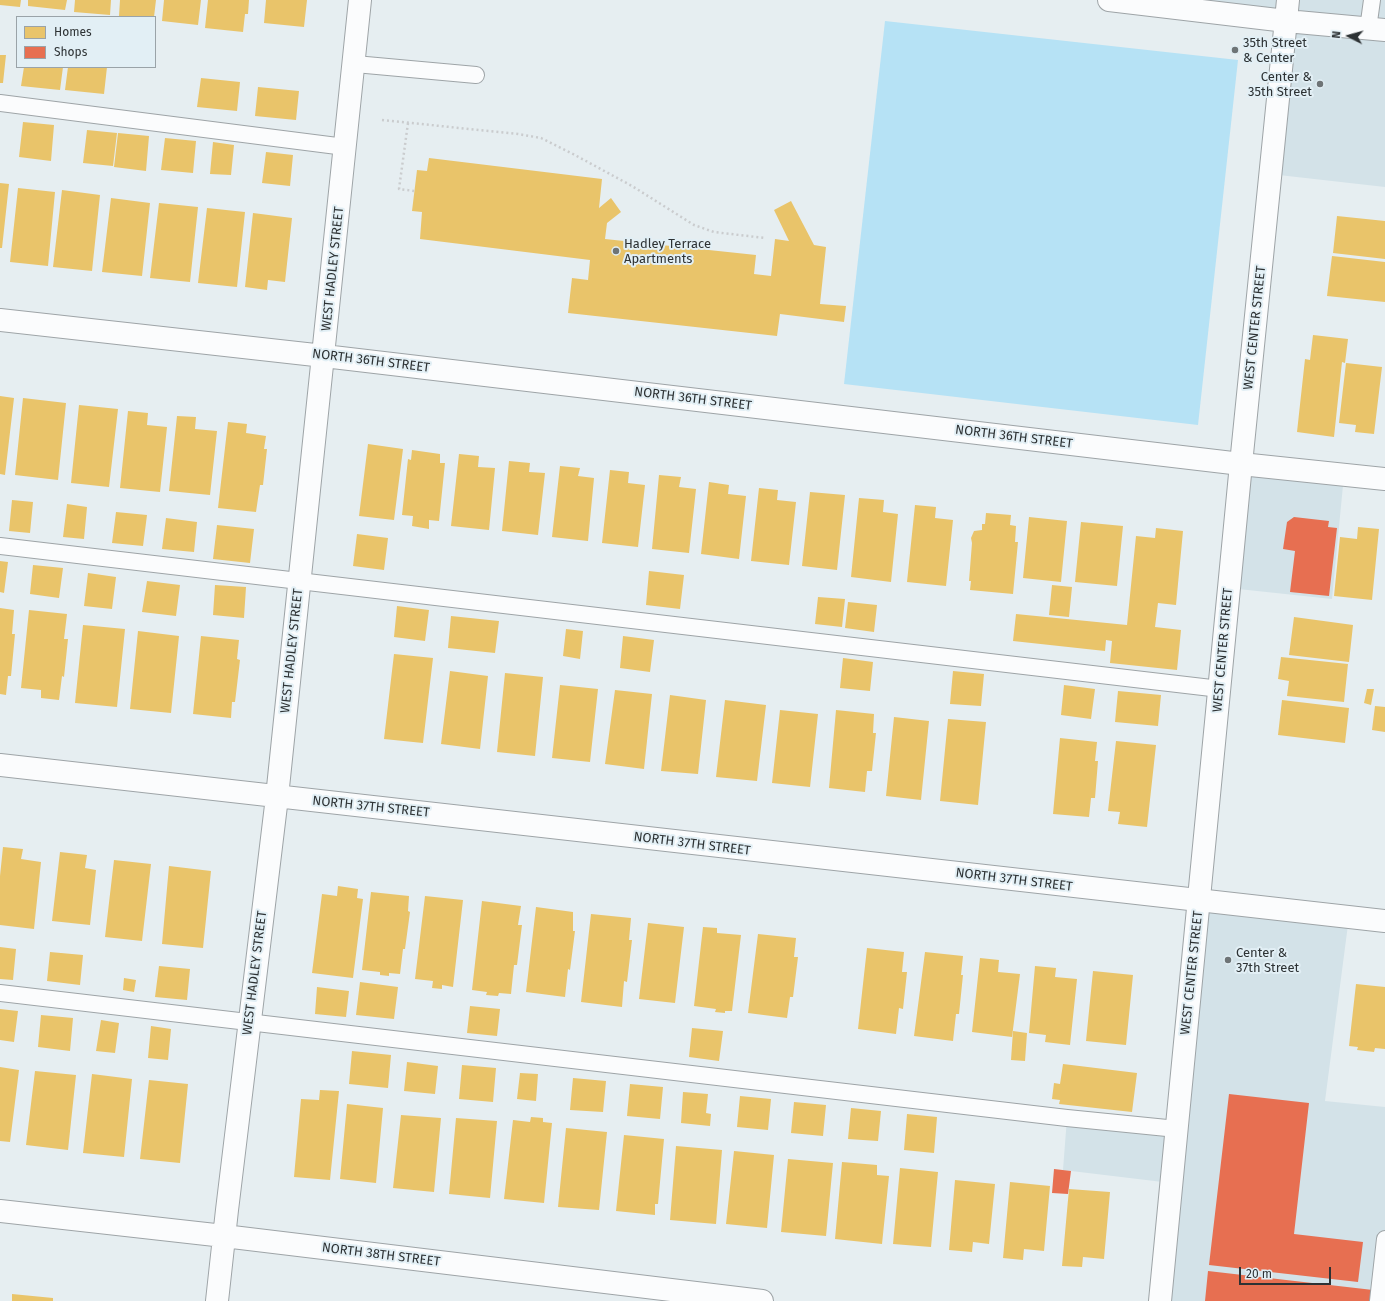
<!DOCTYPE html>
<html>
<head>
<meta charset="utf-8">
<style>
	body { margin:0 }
	#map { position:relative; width:1385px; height:1301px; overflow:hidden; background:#e6eef1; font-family:"Fira Sans",sans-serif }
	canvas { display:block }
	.legend { position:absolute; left:16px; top:16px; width:140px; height:52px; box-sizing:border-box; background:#e2eff5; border:1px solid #9aa3a8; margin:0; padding:5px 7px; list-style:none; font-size:12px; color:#2d3234 }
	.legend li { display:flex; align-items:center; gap:8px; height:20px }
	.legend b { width:20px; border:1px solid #9aa3a8 }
	.north { position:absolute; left:1329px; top:16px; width:40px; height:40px; -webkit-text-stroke:3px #e2eff5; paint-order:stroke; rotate:276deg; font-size:11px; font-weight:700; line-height:16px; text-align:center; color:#2d3234 }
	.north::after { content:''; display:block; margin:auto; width:14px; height:18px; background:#2d3234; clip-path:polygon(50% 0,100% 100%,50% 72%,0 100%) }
	.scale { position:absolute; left:1239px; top:1267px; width:92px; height:18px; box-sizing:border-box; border:2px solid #2d3234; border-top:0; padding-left:5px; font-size:12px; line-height:14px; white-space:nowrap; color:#2d3234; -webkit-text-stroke:3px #e2eff5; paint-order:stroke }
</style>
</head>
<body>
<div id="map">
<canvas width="1385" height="1301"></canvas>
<ul class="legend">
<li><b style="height:11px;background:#e9c46a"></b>Homes</li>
<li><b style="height:11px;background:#e76f51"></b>Shops</li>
</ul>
<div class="north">N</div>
<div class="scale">20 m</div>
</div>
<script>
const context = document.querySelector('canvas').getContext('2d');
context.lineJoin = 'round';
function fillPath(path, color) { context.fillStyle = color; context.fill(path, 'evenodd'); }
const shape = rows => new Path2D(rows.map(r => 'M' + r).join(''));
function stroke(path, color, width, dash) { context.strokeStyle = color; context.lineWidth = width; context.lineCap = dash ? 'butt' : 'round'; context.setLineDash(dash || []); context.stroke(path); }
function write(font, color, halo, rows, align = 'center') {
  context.font = font + ' "Fira Sans",sans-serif'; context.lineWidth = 4; context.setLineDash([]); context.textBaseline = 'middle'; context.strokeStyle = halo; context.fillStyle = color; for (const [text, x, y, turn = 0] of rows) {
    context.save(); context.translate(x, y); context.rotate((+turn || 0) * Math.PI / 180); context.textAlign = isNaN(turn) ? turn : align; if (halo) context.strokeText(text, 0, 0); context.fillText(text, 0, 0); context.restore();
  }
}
fillPath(shape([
	[1109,0,1385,0,1385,187,1270,174,1286,21],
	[1241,464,1344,475,1332,599,1229,588],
	[1199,900,1349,917,1325,1101,1385,1107,1385,1239,1378,1301,1160,1301,1171,1183,1063,1170,1067,1118,1177,1129]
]), '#d3e2e8');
fillPath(shape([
	[885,21,1238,60,1198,425,844,384]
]), '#b6e2f5');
fillPath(shape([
	[0,0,21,0,20,7,0,5],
	[28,0,67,0,65,10,28,6],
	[75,0,111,0,110,15,74,12],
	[120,0,156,0,154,17,119,16],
	[164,0,201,0,198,25,162,21],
	[208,0,249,0,248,14,245,14,243,32,205,28],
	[266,0,307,0,304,27,264,23],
	[0,55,6,55,3,83,0,83],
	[24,67,63,67,60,90,21,86],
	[68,67,107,67,104,94,65,90],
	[201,78,240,82,237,111,197,107],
	[258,87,299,91,296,120,255,116],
	[23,122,54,125,51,161,19,157],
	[87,130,117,133,113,166,83,163],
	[118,133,149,136,146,171,114,167],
	[165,138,196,141,193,173,161,170],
	[213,142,234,145,231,175,210,174],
	[266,152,293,155,290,186,262,183],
	[429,158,602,179,599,208,611,198,621,212,607,223,605,239,756,255,754,274,771,276,775,239,789,241,774,210,791,201,814,245,826,247,820,304,846,306,844,322,780,314,777,336,568,313,572,278,588,280,590,260,420,239,422,212,412,211,417,170,427,171],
	[0,183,9,184,2,248,0,248],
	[18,188,55,192,48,266,10,262],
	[62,190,100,195,92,271,53,267],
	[111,198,150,203,142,276,102,272],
	[159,203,198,207,190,282,150,278],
	[207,208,245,212,237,287,198,283],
	[253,213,292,218,285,282,268,280,267,290,245,287],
	[1337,216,1385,221,1385,259,1333,253],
	[1332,256,1385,262,1385,302,1327,296],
	[1313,335,1348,339,1345,363,1342,362,1334,437,1297,432,1305,359,1310,360],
	[1346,363,1382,367,1374,434,1355,432,1356,425,1339,423],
	[0,396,14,398,5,475,0,474],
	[23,398,66,403,58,480,15,475],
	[79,405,118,409,109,487,71,483],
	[128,411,148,413,147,425,167,427,160,492,120,488],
	[177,416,196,417,195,429,217,431,210,495,169,491],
	[228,422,247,424,246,433,266,436,264,449,267,449,263,485,260,485,256,512,218,508],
	[368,444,403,449,394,520,359,516],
	[412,450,440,454,440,463,445,463,439,521,429,520,429,529,412,526,413,516,402,515,408,459,411,460],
	[459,454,479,456,478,467,495,468,489,530,451,526],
	[509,461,530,463,529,472,545,473,538,535,502,531],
	[560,466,580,468,578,476,594,478,588,541,552,537],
	[610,470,629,472,628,483,645,485,638,547,602,543],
	[659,475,681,477,679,487,696,489,689,553,652,549],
	[709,482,729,485,728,494,746,496,739,559,701,554],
	[759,488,778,490,777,500,796,502,789,565,751,561],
	[810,492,845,495,837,570,802,566],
	[859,498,884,500,883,512,898,514,891,582,851,577],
	[12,500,33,502,30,533,9,531],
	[67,504,87,507,84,539,63,537],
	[915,505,936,507,935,518,953,520,946,586,907,582],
	[116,512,147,515,143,546,112,543],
	[986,513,1011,515,1010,525,1016,526,1015,542,1018,542,1013,594,970,590,971,581,969,581,972,543,971,538,974,531,982,530,982,524,985,524],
	[1029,517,1067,521,1061,582,1023,578],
	[166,518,197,522,194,552,162,549],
	[1081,522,1123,526,1117,586,1075,582],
	[217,525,254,529,250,563,213,559],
	[1358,527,1379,529,1372,600,1334,596,1340,537,1357,539],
	[1156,528,1183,531,1176,605,1158,603,1155,627,1181,630,1177,670,1110,663,1112,641,1106,640,1105,651,1013,641,1016,614,1127,625,1136,536,1155,538],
	[357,534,388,538,384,570,353,566],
	[0,561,8,562,4,593,0,592],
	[33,565,63,568,59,598,30,594],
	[649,571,684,575,680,609,646,605],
	[88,573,116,577,112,609,84,606],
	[147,581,180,585,176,616,142,612],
	[215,585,246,587,244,618,213,615],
	[1052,585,1072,587,1069,617,1049,615],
	[818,597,845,599,842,627,815,624],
	[848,602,877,605,874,632,845,628],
	[397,606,429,610,425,641,394,637],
	[0,608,14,610,12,634,15,634,11,676,8,676,6,695,0,694],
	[29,610,67,614,64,639,68,639,64,677,62,676,59,700,41,698,41,690,21,688],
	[451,616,499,621,495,653,448,648],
	[1294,617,1353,625,1349,662,1289,655],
	[83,625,125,629,117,707,75,703],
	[566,629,583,631,580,659,563,656],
	[138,631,179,636,171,713,130,709],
	[201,636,239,640,237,659,240,660,235,702,232,702,231,718,193,714],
	[623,636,654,640,650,672,620,668],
	[394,654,433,658,423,743,384,739],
	[1281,657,1348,664,1344,702,1287,696,1289,681,1278,679],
	[843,658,873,662,870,691,840,688],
	[450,671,488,676,480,749,441,744],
	[953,671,984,674,981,706,950,704],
	[505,673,543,677,535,756,497,752],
	[560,685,598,689,590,762,552,758],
	[1064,685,1095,689,1091,719,1061,715],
	[1367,689,1374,689,1371,705,1364,703],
	[615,690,652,694,644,769,605,764],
	[1118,691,1161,695,1158,726,1115,722],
	[670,695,706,700,698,774,661,771],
	[725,700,766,705,757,781,716,777],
	[1282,700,1349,708,1345,743,1278,735],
	[1375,706,1385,707,1385,732,1372,730],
	[780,710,818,714,810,787,772,783],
	[836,710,874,714,873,733,876,733,872,771,867,771,865,792,829,788],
	[894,717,929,721,921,800,886,796],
	[948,719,986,722,978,805,940,801],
	[1060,738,1097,742,1095,761,1098,761,1095,798,1091,798,1089,817,1053,814],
	[1116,741,1156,745,1147,827,1118,824,1120,812,1108,811],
	[3,847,23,849,21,859,41,862,34,929,0,925,0,876],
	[60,852,87,855,85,868,96,870,90,925,52,921],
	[114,860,151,864,142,941,105,937],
	[169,866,211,871,203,948,162,944],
	[338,886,358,889,357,898,363,899,353,978,312,973,322,894,337,896],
	[371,892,409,896,408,911,410,912,405,949,403,949,400,974,389,973,389,976,380,975,380,972,362,970],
	[425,896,463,900,453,987,442,985,442,989,432,988,433,981,415,979],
	[482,901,521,906,518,925,522,925,517,965,514,965,511,994,499,993,498,996,486,995,487,992,472,990],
	[536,907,573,912,573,931,575,931,570,970,568,969,565,997,526,992],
	[591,914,631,918,629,940,632,940,627,982,624,981,622,1007,581,1002],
	[648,923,684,927,675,1003,639,999],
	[703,927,717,928,717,933,741,935,732,1011,725,1011,725,1013,715,1012,716,1009,694,1006],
	[758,934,796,938,794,957,798,957,793,997,790,997,787,1018,748,1013],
	[0,947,16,949,13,980,0,979],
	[867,948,904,952,902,972,907,972,903,1009,899,1008,896,1034,858,1029],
	[50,952,83,955,80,985,47,981],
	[925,952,963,956,961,975,963,975,959,1014,956,1014,953,1041,914,1036],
	[980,958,999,960,998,972,1020,974,1012,1037,972,1032],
	[159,966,190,969,187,1000,155,997],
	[1035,966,1056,968,1055,977,1077,979,1070,1045,1045,1042,1046,1035,1029,1033],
	[1093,971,1133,975,1126,1045,1086,1041],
	[124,978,136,980,134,992,123,990],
	[360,982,398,987,394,1019,356,1015],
	[1356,984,1385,987,1385,1049,1375,1048,1374,1052,1357,1050,1358,1047,1349,1046],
	[317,987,349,991,346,1017,315,1014],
	[470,1006,500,1009,497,1036,467,1033],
	[0,1009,18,1011,14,1042,0,1040],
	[41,1015,73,1018,70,1051,38,1047],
	[101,1020,119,1023,115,1053,96,1051],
	[151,1026,171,1029,168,1060,148,1058],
	[692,1028,723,1031,719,1061,689,1057],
	[1013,1031,1027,1033,1025,1061,1011,1060],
	[352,1051,391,1055,388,1088,349,1084],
	[407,1062,438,1066,435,1094,404,1091],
	[1063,1064,1137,1073,1132,1112,1059,1104,1060,1100,1052,1099,1054,1083,1060,1084],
	[462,1065,496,1068,493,1102,459,1099],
	[0,1067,19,1070,10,1142,0,1141],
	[35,1071,76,1075,68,1150,26,1145],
	[520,1073,538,1074,536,1101,517,1099],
	[92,1074,132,1079,124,1157,83,1153],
	[573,1078,606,1081,603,1112,570,1110],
	[149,1080,188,1084,180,1163,140,1159],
	[630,1084,663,1087,660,1119,627,1116],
	[320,1090,339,1091,330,1180,294,1177,301,1099,319,1100],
	[683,1092,708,1094,706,1113,711,1114,710,1126,681,1123],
	[740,1096,771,1099,768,1130,737,1127],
	[794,1102,826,1105,823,1136,791,1133],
	[347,1104,383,1108,376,1183,340,1179],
	[851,1108,881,1111,878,1141,848,1139],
	[907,1114,937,1117,934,1153,904,1150],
	[401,1115,441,1118,434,1192,393,1188],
	[531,1117,543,1118,543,1122,552,1123,544,1203,504,1199,513,1120,530,1122],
	[456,1118,497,1121,490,1198,449,1194],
	[566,1128,607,1132,599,1210,558,1207],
	[624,1135,664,1139,658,1204,655,1204,655,1215,616,1211],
	[676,1146,722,1150,716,1224,670,1220],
	[734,1151,774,1155,767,1228,726,1224],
	[788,1159,833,1163,826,1236,781,1232],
	[842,1162,877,1165,877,1175,889,1176,882,1244,835,1239],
	[900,1168,938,1172,931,1247,893,1244],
	[955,1180,995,1184,989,1244,973,1242,972,1252,949,1250],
	[1010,1182,1050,1186,1044,1251,1024,1249,1023,1260,1003,1258],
	[1069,1189,1110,1192,1104,1259,1083,1257,1082,1267,1062,1266],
	[12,1294,53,1298,53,1301,12,1301]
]), '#e9c46a');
fillPath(shape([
	[1294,517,1329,521,1328,527,1337,528,1329,596,1290,592,1295,551,1283,549,1287,522],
	[1229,1094,1309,1103,1294,1234,1363,1242,1358,1282,1209,1265],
	[1054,1169,1071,1171,1068,1194,1052,1193],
	[1208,1271,1373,1290,1372,1301,1205,1301]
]), '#e76f51');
const lane = shape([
	[1368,29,1372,0],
	[355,64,476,75],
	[0,103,345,147],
	[0,546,1220,689],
	[0,993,1067,1118,1177,1129],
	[1378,1301,1385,1239]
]);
const street = shape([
	[0,320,324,356,1241,464,1385,479],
	[0,765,1385,921],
	[0,1211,224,1236,762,1301],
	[217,1301,227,1210,277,797,360,0]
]);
const secondary = shape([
	[1109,0,1286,21,1385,30],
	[1160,1301,1241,464,1288,0]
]);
stroke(lane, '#9ea4a7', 18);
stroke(street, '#9ea4a7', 24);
stroke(secondary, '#9ea4a7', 24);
stroke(shape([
	[382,120,518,134,541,138,573,154,632,186,694,225,714,232,765,238],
	[408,123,399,189,414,191]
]), '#caccce', 2.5, [2, 3]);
stroke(lane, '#fbfcfd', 16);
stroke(street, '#fbfcfd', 22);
stroke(secondary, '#fbfcfd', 22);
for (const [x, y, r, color] of [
	[1235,50,4,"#6e7476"],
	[1320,84,4,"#6e7476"],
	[616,251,4,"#6e7476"],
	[1228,960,4,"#6e7476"]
]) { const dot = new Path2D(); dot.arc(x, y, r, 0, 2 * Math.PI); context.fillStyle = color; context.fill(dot); stroke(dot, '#e2eff5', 1.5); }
write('13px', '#2d3234', '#e2eff5', [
	["35th Street",1243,43],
	["& Center",1243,58],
	["Center &",1312,77,"right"],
	["35th Street",1312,92,"right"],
	["Hadley Terrace",624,244],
	["Apartments",624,259],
	["Center &",1236,953],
	["37th Street",1236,968]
], 'left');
write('13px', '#2d3234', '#e2eff5', [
	["WEST HADLEY STREET",333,269,-84],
	["WEST CENTER STREET",1255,328,-84],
	["NORTH 36TH STREET",371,361,7],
	["NORTH 36TH STREET",693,399,7],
	["NORTH 36TH STREET",1014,437,7],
	["WEST CENTER STREET",1223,650,-85],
	["WEST HADLEY STREET",292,651,-84],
	["NORTH 37TH STREET",371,807,6],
	["NORTH 37TH STREET",692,844,7],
	["NORTH 37TH STREET",1014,880,7],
	["WEST HADLEY STREET",255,973,-83],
	["WEST CENTER STREET",1192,973,-84],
	["NORTH 38TH STREET",381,1255,7]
]);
</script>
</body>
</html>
